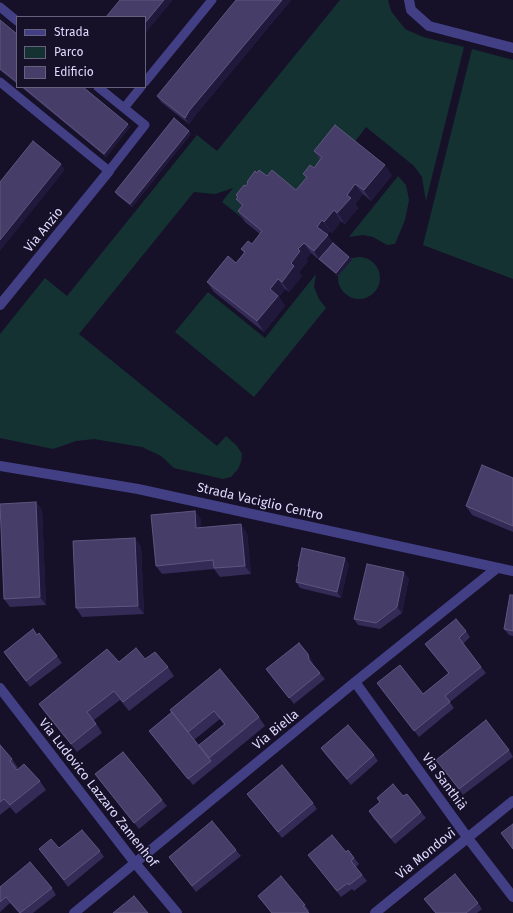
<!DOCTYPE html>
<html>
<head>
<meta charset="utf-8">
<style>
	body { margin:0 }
	#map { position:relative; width:513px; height:913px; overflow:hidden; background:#161129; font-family:"Fira Sans",sans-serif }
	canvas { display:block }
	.legend { position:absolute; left:16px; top:16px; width:130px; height:72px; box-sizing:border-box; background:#161129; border:1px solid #66617e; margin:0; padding:5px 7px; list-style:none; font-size:12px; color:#dfdafd }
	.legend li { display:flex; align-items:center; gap:8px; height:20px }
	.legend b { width:20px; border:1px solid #66617e }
</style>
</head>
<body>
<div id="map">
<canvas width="513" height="913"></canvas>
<ul class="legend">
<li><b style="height:5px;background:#423f85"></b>Strada</li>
<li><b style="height:11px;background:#153232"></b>Parco</li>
<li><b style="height:11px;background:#463e68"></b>Edificio</li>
</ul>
</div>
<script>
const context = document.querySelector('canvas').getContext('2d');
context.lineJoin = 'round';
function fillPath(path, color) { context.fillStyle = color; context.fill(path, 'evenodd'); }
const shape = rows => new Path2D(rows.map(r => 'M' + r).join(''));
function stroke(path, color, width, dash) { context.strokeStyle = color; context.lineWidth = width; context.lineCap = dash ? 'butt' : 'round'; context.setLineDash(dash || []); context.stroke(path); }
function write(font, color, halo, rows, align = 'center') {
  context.font = font + ' "Fira Sans",sans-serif'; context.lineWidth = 3; context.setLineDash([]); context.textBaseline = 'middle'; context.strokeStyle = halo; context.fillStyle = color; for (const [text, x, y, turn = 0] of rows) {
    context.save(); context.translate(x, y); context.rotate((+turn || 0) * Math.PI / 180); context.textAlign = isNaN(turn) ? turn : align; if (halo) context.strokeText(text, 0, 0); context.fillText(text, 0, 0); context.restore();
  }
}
fillPath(shape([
	[340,0,388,0,391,11,405,29,423,37,464,47,426,201,422,177,414,166,366,127,353,144,310,184,246,221,222,202,233,188,215,194,194,192,79,334,217,446,226,436,237,446,242,454,241,462,238,469,231,477,223,479,174,468,161,456,142,447,94,439,76,441,53,449,0,438,0,334,45,278,67,296,197,135,217,151],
	[472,49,513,60,513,279,423,245],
	[398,176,406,185,409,200,405,220,395,244,387,245,373,237,363,235,349,237],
	'338 278a21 21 0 1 1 42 0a21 21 0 1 1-42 0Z',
	[316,274,314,287,319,299,326,308,254,397,175,332,208,292,265,338]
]), '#153232');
stroke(shape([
	[0,7,17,21],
	[0,82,109,171,145,125,98,87],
	[145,82,212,0],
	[124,108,141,87]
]), '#423f85', 9);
stroke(shape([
	[409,0,411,10,429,26,513,48],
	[0,305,109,171],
	[355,682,467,837,513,897],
	[0,688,135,863,177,913],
	[74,913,355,682,497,568],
	[375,913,513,801]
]), '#423f85', 10);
stroke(shape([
	[0,466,138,489,513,571]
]), '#423f85', 10);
fillPath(shape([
	[236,0,291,0,194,117,189,124,161,102,157,96],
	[0,20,17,34,17,84,0,70],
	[21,87,83,87,130,127,106,157],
	[191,134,132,207,117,195,115,192],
	[314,151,392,175,371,201,363,194,355,204,358,208,345,224,341,221,332,233,330,231,327,235,333,243,349,257,352,260,338,276,311,253,306,259,308,261,299,272,302,276,289,292,285,289,279,297,285,306,264,332,214,292,207,282,236,263,244,253,241,249,252,244,260,234,245,222,238,211,242,207,236,199,237,197,236,195,246,186,248,184,247,182,257,173,296,190,306,178,303,174,314,168,320,160],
	[513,478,513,532,472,515,466,506],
	[36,502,42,510,46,605,10,607,4,599],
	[195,511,201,520,201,528,247,533,251,574,220,577,214,569,162,574,156,566],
	[135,538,141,547,144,614,82,617,76,608],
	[349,564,341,598,300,588,296,582,299,568,298,566],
	[409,578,402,613,380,629,358,625,354,619],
	[513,595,513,636,509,635,504,629],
	[466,631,470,637,463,644,486,673,450,702,454,708,419,737,377,683,423,694,449,674,425,644],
	[37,635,57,656,62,663,30,687,4,652],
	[308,654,312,660,313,665,325,679,294,704,266,669],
	[145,659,168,667,174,676,129,711,120,700,94,720,102,733,77,752,45,713,39,704,119,662],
	[220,669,259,717,265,726,193,785,149,731,172,712],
	[220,719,224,725,202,749,194,740],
	[0,745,12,759,18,768,16,769,17,770,40,781,46,790,16,814,10,807,0,815],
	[321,748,374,755,378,761,351,785,325,754],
	[509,750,513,757,463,795,436,760],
	[95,774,162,800,167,806,139,829],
	[247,794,313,803,317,809,282,838],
	[403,796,421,812,426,818,395,844,373,818,369,811,380,803,377,798],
	[59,848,100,851,104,857,68,887,39,849],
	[236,850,241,856,196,892,169,857],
	[348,850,359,864,356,867,367,881,354,891,352,889,341,897,308,855,346,852],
	[0,887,52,888,56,895,33,913,19,913,10,903,0,912],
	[258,896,305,905,309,911,307,912,309,913,271,913],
	[424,899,478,903,482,909,477,913,435,913]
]), '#342b56');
fillPath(shape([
	[164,0,173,0,145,34,145,23],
	[282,0,291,0,194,117,189,124,185,118,189,111],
	[128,124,130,127,106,157,104,154],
	[189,131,191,134,132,207,130,204],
	[61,164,65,170,0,251,0,240],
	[385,165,392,175,371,201,364,190],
	[355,184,363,194,355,204,358,208,345,224,337,213,347,195],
	[334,210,341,221,332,233,324,222],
	[322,220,330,231,324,238,317,227],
	[328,235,335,246,319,259,314,251],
	[304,243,311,253,306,259,308,261,299,272,302,276,289,292,282,282,291,263,298,249],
	[349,257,352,260,338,276,336,273],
	[278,279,285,289,279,297,285,306,264,332,257,321,270,289],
	[36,502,42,510,46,605,40,597],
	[195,511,201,520,202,537,196,528],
	[241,524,247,533,251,574,245,566],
	[135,538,141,547,144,614,138,606],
	[345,558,349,564,341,598,337,592],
	[404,572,409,578,402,613,397,607],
	[308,654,312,660,314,666,309,660]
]), '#20193c');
const building = shape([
	[120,0,164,0,145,23,145,17,106,17,120,0],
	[236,0,282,0,189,111,185,118,157,96,236,0],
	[0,20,17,34,17,82,0,69,0,20],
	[23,87,83,87,128,124,104,154,23,87],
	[174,118,189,131,130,204,115,192,174,118],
	[335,125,385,165,364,190,355,184,347,195,351,198,337,213,334,210,324,222,322,220,317,227,328,235,314,251,304,243,298,249,300,251,291,263,294,266,282,282,278,279,270,289,278,296,257,321,207,282,228,256,236,263,245,252,241,249,248,241,252,244,262,231,238,211,243,205,236,199,238,197,236,195,244,185,246,186,248,183,247,182,255,171,257,173,259,170,267,176,272,170,296,190,307,177,303,174,310,165,314,168,322,157,314,151,335,125],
	[33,141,61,164,0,240,0,182,33,141],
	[333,243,349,257,336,273,319,259,333,243],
	[482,465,513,478,513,526,466,506,482,465],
	[36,502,40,597,4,599,0,504,36,502],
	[195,511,196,528,241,524,245,566,214,568,213,560,156,566,151,515,195,511],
	[135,538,138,606,76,608,73,541,135,538],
	[302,548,345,558,337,592,296,582,299,567,298,566,302,548],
	[367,564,404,572,397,607,376,623,354,619,367,564],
	[510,595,513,595,513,631,504,629,510,595],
	[456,619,466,631,459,638,481,667,445,696,450,702,414,731,377,683,400,665,423,694,449,673,425,644,456,619],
	[33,629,37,635,39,633,57,656,26,681,4,652,33,629],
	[299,643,308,654,309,660,320,673,289,698,266,669,299,643],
	[136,648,145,659,155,652,168,667,123,702,114,691,87,712,96,724,71,744,39,704,107,649,119,662,136,648],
	[220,669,259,717,209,758,199,745,225,724,214,711,188,732,170,710,220,669],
	[172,712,211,761,188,779,149,731,172,712],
	[486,720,509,750,459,789,436,760,486,720],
	[348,725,374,755,347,779,321,748,348,725],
	[0,745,12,759,10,761,17,770,24,764,40,781,10,805,4,799,0,802,0,745],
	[123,752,162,800,134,823,95,774,123,752],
	[282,765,313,803,278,832,247,794,282,765],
	[393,784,403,796,407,794,421,812,391,838,369,811,380,802,377,798,393,784],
	[212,821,236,850,192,886,169,857,212,821],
	[513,824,513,849,501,833,513,824],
	[82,830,100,851,64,880,39,849,51,839,59,848,82,830],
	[332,835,346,852,348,850,354,858,351,861,362,875,349,885,348,883,337,891,308,855,332,835],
	[30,862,52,888,20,913,6,897,0,902,0,887,30,862],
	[455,874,478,903,466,913,436,913,424,899,455,874],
	[281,876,305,905,303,906,309,913,272,913,258,896,281,876],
	[134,896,148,913,113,913,134,896]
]);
fillPath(building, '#463e68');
stroke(building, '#5e567f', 1);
write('13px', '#dfdafd', '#161129', [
	["Via Anzio",44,230,-51],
	["Strada Vaciglio Centro",260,502,13],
	["Via Biella",276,730,-39],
	["Via Santhià",444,782,54],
	["Via Ludovico Lazzaro Zamenhof",98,793,52],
	["Via Mondovì",426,854,-39]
]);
</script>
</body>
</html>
